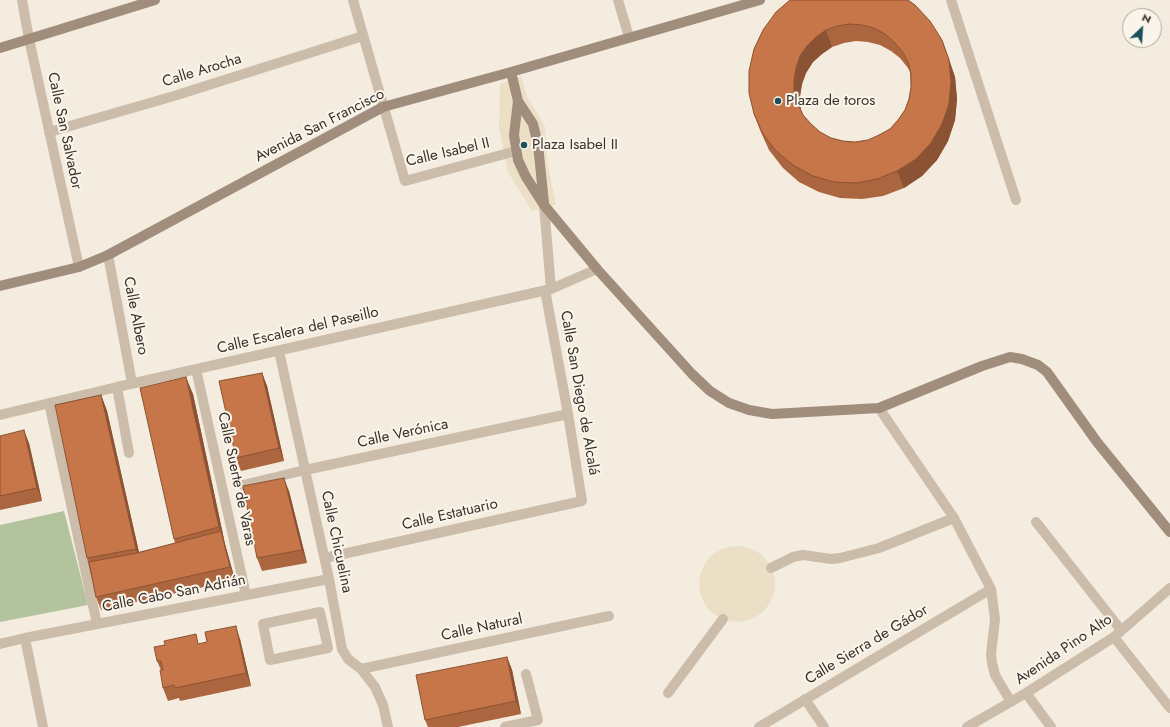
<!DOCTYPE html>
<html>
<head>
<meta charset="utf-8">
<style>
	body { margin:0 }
	#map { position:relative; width:1170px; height:727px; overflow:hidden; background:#f3ecdf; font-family:Jost,sans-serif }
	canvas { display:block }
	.north { position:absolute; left:1122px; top:8px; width:40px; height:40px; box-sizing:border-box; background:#faf5eb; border:1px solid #ada69e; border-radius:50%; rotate:25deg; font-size:11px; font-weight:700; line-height:16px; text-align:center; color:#39302a }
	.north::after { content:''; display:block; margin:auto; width:14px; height:18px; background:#1e505b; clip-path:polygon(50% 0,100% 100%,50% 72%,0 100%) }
</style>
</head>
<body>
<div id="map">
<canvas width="1170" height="727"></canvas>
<div class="north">N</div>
</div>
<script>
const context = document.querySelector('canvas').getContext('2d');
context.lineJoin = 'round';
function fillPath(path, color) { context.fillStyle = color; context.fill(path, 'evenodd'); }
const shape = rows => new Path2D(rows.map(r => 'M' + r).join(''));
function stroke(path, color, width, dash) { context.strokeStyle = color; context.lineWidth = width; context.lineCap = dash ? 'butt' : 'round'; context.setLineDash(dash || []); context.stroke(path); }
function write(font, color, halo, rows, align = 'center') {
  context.font = font + ' Jost,sans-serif'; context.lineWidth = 4; context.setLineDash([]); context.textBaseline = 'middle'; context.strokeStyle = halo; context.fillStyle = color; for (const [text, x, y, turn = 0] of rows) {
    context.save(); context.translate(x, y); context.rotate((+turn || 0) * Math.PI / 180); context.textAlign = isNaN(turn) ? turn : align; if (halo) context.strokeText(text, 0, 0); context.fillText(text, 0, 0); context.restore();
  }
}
fillPath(shape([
	[64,511,88,605,0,622,0,525]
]), '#b2c39e');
fillPath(shape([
	[521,76,527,96,545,127,547,161,556,205,532,211,508,172,499,128,500,84],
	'699 584a38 38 0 1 1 76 0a38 38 0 1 1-76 0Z'
]), '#ebdfc6');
stroke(shape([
	[22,0,29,39,79,267],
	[353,0,405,181,516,151],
	[618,0,629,37],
	[951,0,1016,200],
	[49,132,174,96,363,36],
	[544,205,551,289],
	[108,255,132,383],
	[279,351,329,579,342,649,348,659,361,669,375,687,383,705,388,727],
	[196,369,246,595],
	[49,403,97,624],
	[879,408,954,518,991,589,995,619,991,654,992,663,995,675,1011,702],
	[0,415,117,387],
	[129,453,117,387,551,289,597,269],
	[243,485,305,470,568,414],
	[1036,522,1121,630],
	[325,558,582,501,568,414,545,290],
	[771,568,793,557,803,555,831,559,840,558,879,548,954,518],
	[320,612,328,648,270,660,263,624,320,612],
	[1114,637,1170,708],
	[25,638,43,727],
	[0,644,25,638,329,579],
	[361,669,609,616],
	[668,693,723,619],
	[1026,693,1051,727],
	[805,699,824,727],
	[505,727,538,720,526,674],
	[759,727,991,589],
	[967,727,1026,693,1114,637,1170,588]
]), '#ccbdaa', 10);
stroke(shape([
	[0,48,155,0],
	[511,72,518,101,533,124,538,145,544,203],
	[518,101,514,135,518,160,526,177,544,205,597,269,692,374,710,391,729,403,749,410,772,414,879,408,982,366,1010,357,1022,359,1038,365,1047,372,1097,442,1170,532],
	[0,286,79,267,108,255,383,107,511,72,760,0]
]), '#a08d7b', 10);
fillPath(shape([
	[908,0,948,56,955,77,957,99,955,120,948,141,937,160,922,176,904,188,883,196,862,199,840,198,819,192,799,182,783,168,769,150,760,130,754,114,754,49],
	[856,41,868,42,880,45,891,51,900,58,908,68,910,72,911,87,909,99,905,110,898,120,890,129,879,135,868,140,855,142,843,141,831,138,820,132,811,124,803,115,801,110,800,96,802,84,806,73,813,62,822,54,832,47,844,43],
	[262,373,267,386,284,461,241,471,236,458],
	[193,394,225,544,235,580,101,610,96,597,87,558,101,395,107,411,139,552,175,543,174,539],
	[0,436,29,443,42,501,0,510],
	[289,491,307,563,262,571,257,558],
	[240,639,251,686,180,701,179,698,168,701,163,688,161,670,157,661,200,644],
	[507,657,512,670,521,714,458,727,428,727,425,720]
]), '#ab653f');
fillPath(shape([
	[826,30,832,47,822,54,813,62,806,73,802,84,800,96,800,108,804,120,798,104,794,92,794,80,796,68,800,56,807,46,816,37],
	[942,40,955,77,957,99,955,120,948,141,937,160,922,176,904,188,897,171],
	[262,373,267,386,284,461,279,448],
	[186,377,193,394,225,544,219,527],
	[101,395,107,411,142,566,136,549],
	[24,430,29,443,42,501,37,488],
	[284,478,289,491,307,563,302,550],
	[221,531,225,544,235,580,230,567],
	[236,626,240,639,251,686,246,673],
	[507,657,512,670,521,714,516,701]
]), '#8b5333');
const building = shape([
	[790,0,908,0,915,5,930,21,942,40,949,60,951,82,949,104,942,124,931,143,916,159,897,171,877,179,856,183,834,182,813,176,793,165,776,151,763,134,754,114,749,93,749,71,754,49,763,30,776,12,790,0],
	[850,24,862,25,874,28,885,34,894,42,902,51,908,62,911,74,911,87,909,99,905,110,898,120,890,129,879,135,868,140,855,142,843,141,831,138,820,132,811,124,803,115,798,104,794,92,794,80,796,68,800,56,807,46,816,37,826,30,837,26,850,24],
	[262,373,279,448,236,458,219,381,262,373],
	[186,377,219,527,174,539,140,388,186,377],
	[101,395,136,549,87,558,55,405,101,395],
	[24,430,37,488,0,496,0,436,24,430],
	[284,478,302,550,257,558,243,486,284,478],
	[221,531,230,567,96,597,89,562,137,553,221,531],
	[236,626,246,673,175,688,174,685,163,688,160,670,163,670,161,661,157,661,154,647,165,645,164,641,196,634,198,644,207,642,205,632,236,626],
	[507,657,516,701,425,720,416,675,507,657]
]);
fillPath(building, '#c77649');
stroke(building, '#8b5333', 1);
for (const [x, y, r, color] of [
	[778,101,4,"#1e505b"],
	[524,145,4,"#1e505b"]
]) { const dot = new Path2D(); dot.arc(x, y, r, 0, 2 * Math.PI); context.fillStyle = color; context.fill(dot); stroke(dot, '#faf5eb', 1.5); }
write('15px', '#39302a', '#faf5eb', [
	["Calle Arocha",202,71,-17],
	["Avenida San Francisco",320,126,-27],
	["Calle San Salvador",64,131,78],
	["Calle Isabel II",448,153,-13],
	["Calle Albero",135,316,79],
	["Calle Escalera del Paseillo",298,331,-13],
	["Calle San Diego de Alcalá",579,393,80],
	["Calle Verónica",403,434,-12],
	["Calle Suerte de Varas",236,479,78],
	["Calle Estatuario",450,515,-13],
	["Calle Chicuelina",336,542,78],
	["Calle Cabo San Adrián",174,594,-11],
	["Calle Natural",482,628,-12],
	["Calle Sierra de Gádor",867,645,-31],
	["Avenida Pino Alto",1064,650,-34]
]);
write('15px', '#39302a', '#faf5eb', [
	["Plaza de toros",786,101],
	["Plaza Isabel II",532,145]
], 'left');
</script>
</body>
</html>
